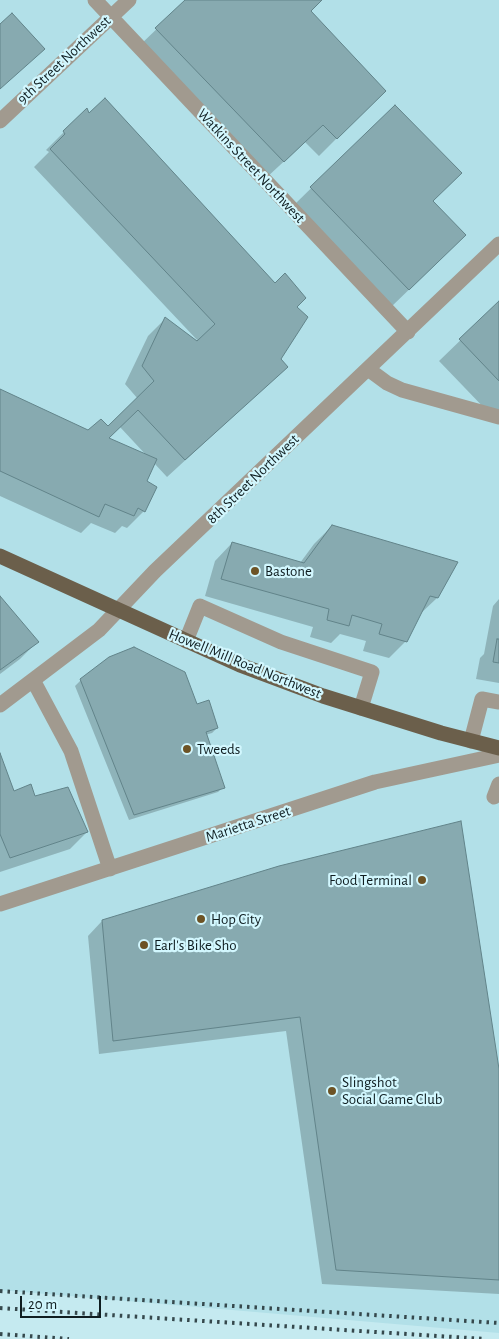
<!DOCTYPE html>
<html>
<head>
<meta charset="utf-8">
<style>
	body { margin:0 }
	#map { position:relative; width:499px; height:1339px; overflow:hidden; background:#c5eaf0; font-family:"Alegreya Sans",sans-serif }
	canvas { display:block }
	.scale { position:absolute; left:20px; top:1296px; width:81px; height:22px; box-sizing:border-box; border:2px solid #0f1d20; border-top:0; padding-left:6px; font-size:15px; line-height:18px; white-space:nowrap; color:#0f1d20; -webkit-text-stroke:4px #d2f7fe; paint-order:stroke }
</style>
</head>
<body>
<div id="map">
<canvas width="499" height="1339"></canvas>
<div class="scale">20 m</div>
</div>
<script>
const context = document.querySelector('canvas').getContext('2d');
context.lineJoin = 'round';
function fillPath(path, color) { context.fillStyle = color; context.fill(path, 'evenodd'); }
const shape = rows => new Path2D(rows.map(r => 'M' + r).join(''));
function stroke(path, color, width, dash) { context.strokeStyle = color; context.lineWidth = width; context.lineCap = dash ? 'butt' : 'round'; context.setLineDash(dash || []); context.stroke(path); }
function write(font, color, halo, rows, align = 'center') {
  context.font = font + ' "Alegreya Sans",sans-serif'; context.lineWidth = 4.5; context.setLineDash([]); context.textBaseline = 'middle'; context.strokeStyle = halo; context.fillStyle = color; for (const [text, x, y, turn = 0] of rows) {
    context.save(); context.translate(x, y); context.rotate((+turn || 0) * Math.PI / 180); context.textAlign = isNaN(turn) ? turn : align; if (halo) context.strokeText(text, 0, 0); context.fillText(text, 0, 0); context.restore();
  }
}
fillPath(shape([
	[0,0,499,0,499,1333,0,1290]
]), '#b2e0e8');
fillPath(shape([
	[187,0,321,0,310,11,384,91,319,156,305,142,266,178,139,46],
	[395,106,431,201,447,253,391,307,294,205],
	[86,110,89,115,295,307,280,359,287,367,167,477,154,463,145,482,144,511,127,528,122,526,115,533,91,523,81,533,0,496,0,391,89,432,108,428,138,399,125,384,148,336,165,319,199,342,34,167,49,152,46,150],
	[120,427,147,456,107,439],
	[499,303,499,414,489,413,439,361],
	[332,526,456,563,437,598,419,615,406,641,389,658,363,651,366,641,340,634,331,643,310,637,313,627,205,596,215,561,232,543,300,563,314,544],
	[0,598,37,642,20,659,0,674],
	[499,599,499,683,476,679,480,658,484,654,493,606],
	[81,680,196,706,217,728,212,733,205,735,223,787,218,792,129,820,75,686],
	[0,757,14,792,35,798,87,832,70,849,0,872],
	[102,921,499,1080,499,1294,322,1284,286,1031,99,1054,88,936]
]), '#0003');
const building = shape([
	[185,0,322,0,311,11,386,91,337,139,323,125,284,162,155,28,185,0],
	[12,13,45,49,0,89,0,24,12,13],
	[105,98,275,283,285,273,306,298,297,307,308,317,281,359,288,367,185,460,138,410,109,438,157,459,147,481,157,487,145,512,138,508,134,516,105,504,99,517,0,471,0,389,88,430,101,419,108,426,154,381,142,366,165,317,197,341,215,324,50,149,65,134,63,131,87,108,89,113,105,98],
	[395,105,462,173,433,201,466,235,409,290,310,187,395,105],
	[499,301,499,381,459,339,499,301],
	[332,525,458,562,438,598,430,596,407,642,379,634,382,624,352,615,349,626,327,620,329,609,221,579,232,542,304,563,332,525],
	[0,596,39,642,0,670,0,596],
	[497,639,499,639,499,663,493,662,497,639],
	[134,647,185,672,197,704,209,700,218,728,206,732,225,788,134,815,80,679,109,657,134,647],
	[0,753,14,791,31,784,35,796,68,787,88,832,10,858,0,834,0,753],
	[461,821,499,1069,499,1280,336,1270,300,1017,113,1041,102,920,279,866,461,821]
]);
fillPath(building, '#87aab0');
stroke(building, '#62848a', 1);
stroke(shape([
	[95,0,408,332],
	[0,121,129,0],
	[368,369,387,383,402,390,499,417],
	[186,641,200,606,281,642,372,672,361,708],
	[33,680,71,751,110,869],
	[0,705,99,630,155,571,499,244],
	[471,741,482,699,499,702],
	[494,797,499,784],
	[0,904,375,782,499,755]
]), '#a19a8f', 15);
stroke(shape([
	[0,556,240,665,323,696,441,733,499,748]
]), '#6b5f4b', 15);
stroke(shape([
	[0,1291,499,1323],
	[0,1308,485,1339],
	[0,1334,69,1339]
]), '#35484c', 4, [2.5, 5]);
for (const [x, y, r, color] of [
	[255,571,5,"#6d5325"],
	[187,749,5,"#6d5325"],
	[422,880,5,"#6d5325"],
	[201,919,5,"#6d5325"],
	[144,945,5,"#6d5325"],
	[332,1091,5,"#6d5325"]
]) { const dot = new Path2D(); dot.arc(x, y, r, 0, 2 * Math.PI); context.fillStyle = color; context.fill(dot); stroke(dot, '#d2f7fe', 2); }
write('15px', '#0f1d20', '#d2f7fe', [
	["9th Street Northwest",64,60,-43],
	["Watkins Street Northwest",251,166,47],
	["8th Street Northwest",253,479,-44],
	["Howell Mill Road Northwest",245,664,22],
	["Marietta Street",248,824,-18]
]);
write('15px', '#0f1d20', '#d2f7fe', [
	["Bastone",265,571],
	["Tweeds",197,749],
	["Food Terminal",412,880,"right"],
	["Hop City",211,919],
	["Earl's Bike Sho",154,945],
	["Slingshot",342,1082],
	["Social Game Club",342,1099]
], 'left');
</script>
</body>
</html>
